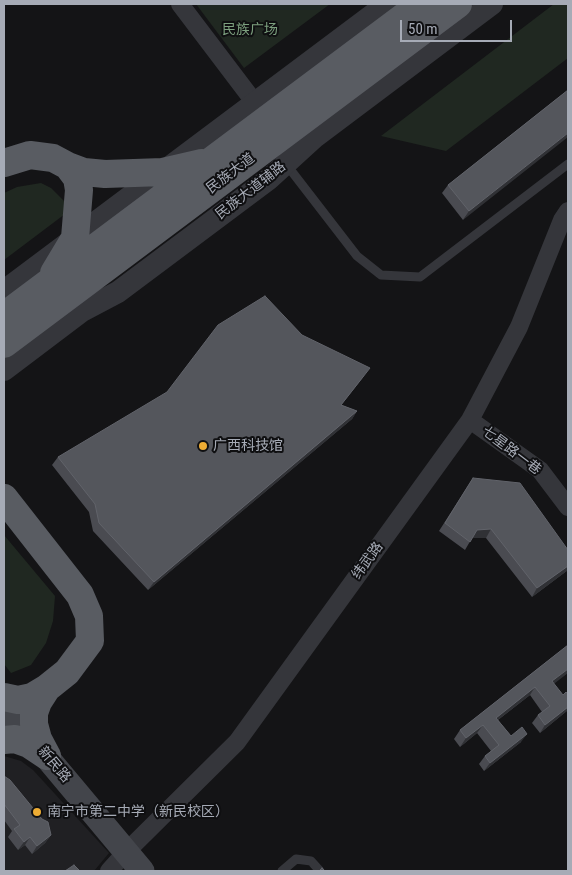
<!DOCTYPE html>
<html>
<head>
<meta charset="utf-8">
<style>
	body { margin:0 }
	#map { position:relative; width:572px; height:875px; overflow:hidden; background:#141416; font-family:"Roboto Condensed",sans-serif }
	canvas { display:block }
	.frame { position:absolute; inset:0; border:5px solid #a6abb6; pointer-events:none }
	.scale { position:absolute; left:400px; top:20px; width:112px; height:22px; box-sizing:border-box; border:2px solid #a6abb6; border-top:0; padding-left:6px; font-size:15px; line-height:18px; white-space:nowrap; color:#a6abb6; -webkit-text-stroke:4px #0f0f11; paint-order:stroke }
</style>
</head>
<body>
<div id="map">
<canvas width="572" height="875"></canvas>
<div class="frame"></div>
<div class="scale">50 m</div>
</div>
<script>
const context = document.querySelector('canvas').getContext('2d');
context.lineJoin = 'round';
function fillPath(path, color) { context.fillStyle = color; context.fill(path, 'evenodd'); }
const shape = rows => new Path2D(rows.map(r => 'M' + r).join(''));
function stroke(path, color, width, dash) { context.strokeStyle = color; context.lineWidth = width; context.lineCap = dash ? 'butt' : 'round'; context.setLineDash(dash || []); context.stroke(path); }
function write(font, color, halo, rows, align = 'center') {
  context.font = font + ' "Roboto Condensed","Noto Sans SC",sans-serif'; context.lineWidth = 4; context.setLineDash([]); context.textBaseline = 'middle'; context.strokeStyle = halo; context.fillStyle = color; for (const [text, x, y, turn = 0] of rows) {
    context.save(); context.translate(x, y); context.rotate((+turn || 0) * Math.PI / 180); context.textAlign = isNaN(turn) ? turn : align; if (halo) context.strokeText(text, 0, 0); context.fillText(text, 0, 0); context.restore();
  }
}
fillPath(shape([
	[4,756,21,761,33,770,109,853,94,871,4,871]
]), '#202023');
fillPath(shape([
	[196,4,330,4,244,68],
	[554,4,568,4,568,58,446,151,381,136],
	[41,183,51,188,67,204,65,214,4,260,4,193,17,187],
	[4,535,55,596,53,621,46,643,31,665,11,673,4,664]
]), '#202821');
stroke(shape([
	[286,164,357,256,381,275,420,277,568,164],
	[282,871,296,859,311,861,320,871]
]), '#35363b', 9);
stroke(shape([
	[180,4,255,103],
	[470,420,540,470,568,507],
	[109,871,126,852,237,742,470,420,519,327,562,220,568,211]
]), '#35363b', 18);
stroke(shape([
	[4,291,387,4],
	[4,370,82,311,118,292,269,179,315,137,492,4]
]), '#35363b', 22);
stroke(shape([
	[4,706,142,871]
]), '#43454b', 25);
stroke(shape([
	[4,163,30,155,53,158,68,166,84,172,105,174,163,172,202,163],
	[54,273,75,238,79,190,77,178,68,166],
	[4,316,421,4],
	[4,344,458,4],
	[4,498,80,595,89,616,90,641,67,672,47,688,32,697,18,700,4,697],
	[47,688,38,702,34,713,34,724,38,739,47,756],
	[4,740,15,739,29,744,47,756]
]), '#595c62', 28);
fillPath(shape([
	[568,90,463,220,442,193,448,185],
	[302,335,364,376,341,405,357,411,352,419,148,590,93,531,89,512,52,465,58,457],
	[473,478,568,550,568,570,532,597,486,538,472,538,465,550,439,531],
	[568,645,554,684,563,695,568,694,568,710,540,733,532,723,538,715,542,712,530,695,498,720,511,736,521,742,484,771,479,764,485,756,491,751,477,733,460,747,454,739,460,730],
	[4,776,51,835,45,843,32,854,25,845,18,850,8,837,12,831,4,820]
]), '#4a4b51');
fillPath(shape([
	[568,133,568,137,463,220,469,211],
	[357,411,352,419,148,590,154,582],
	[491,529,486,538,471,538,477,530],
	[568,566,568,570,532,597,537,588],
	[568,669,568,673,546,690,552,681],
	[535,687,530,695,490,726,496,718],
	[568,707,568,710,540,733,545,725],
	[483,725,477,733,460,747,466,738],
	[527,734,521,742,484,771,490,763],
	[51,835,45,843,32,854,37,846],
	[30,837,25,845,18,850,24,842]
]), '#303135');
const building = shape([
	[568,90,568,133,469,211,448,185,568,90],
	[265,296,302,335,370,368,341,405,357,411,154,582,99,523,95,504,58,457,167,392,218,325,265,296],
	[473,478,520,483,568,550,568,566,537,588,491,529,477,530,470,542,445,523,473,478],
	[568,645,568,669,552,681,563,695,566,692,568,694,568,707,545,725,538,715,550,706,535,687,496,718,511,736,522,727,527,734,490,763,485,756,499,745,483,725,466,738,460,730,568,645],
	[4,776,10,780,42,819,48,822,51,835,37,846,30,837,24,842,14,829,20,825,4,804,4,776],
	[74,865,80,871,65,871,74,865],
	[322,868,325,871,319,871,322,868]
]);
fillPath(building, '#54565c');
stroke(building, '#61636a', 1);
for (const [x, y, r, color] of [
	[203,446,5,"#edac34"],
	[37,812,5,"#edac34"]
]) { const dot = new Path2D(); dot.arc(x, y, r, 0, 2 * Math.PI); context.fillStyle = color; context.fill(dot); stroke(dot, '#0f0f11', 2); }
write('14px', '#7da07f', '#0f0f11', [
	["民族广场",250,30]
]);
write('14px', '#a6abb6', '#0f0f11', [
	["民族大道",231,174,-37],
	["民族大道辅路",251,191,-38],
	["七星路一巷",511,451,37],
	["纬武路",368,561,-54],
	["新民路",54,765,50]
]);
write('14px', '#a6abb6', '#0f0f11', [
	["广西科技馆",213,446],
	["南宁市第二中学（新民校区）",47,812]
], 'left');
</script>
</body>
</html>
